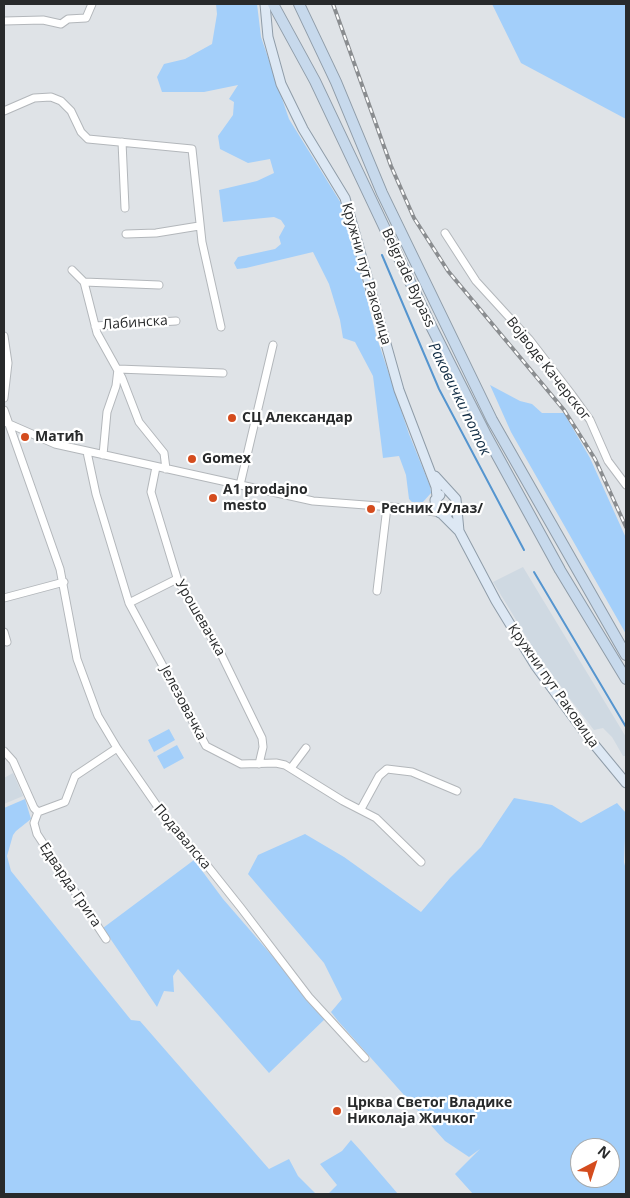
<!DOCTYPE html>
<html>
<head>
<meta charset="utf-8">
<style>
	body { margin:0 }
	#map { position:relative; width:630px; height:1198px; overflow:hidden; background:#dfe3e7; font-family:"Open Sans",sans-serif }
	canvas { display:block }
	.frame { position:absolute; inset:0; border:5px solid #282a2b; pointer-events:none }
	.north { position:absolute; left:570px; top:1138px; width:50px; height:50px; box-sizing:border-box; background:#fff; border:1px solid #a9aaaa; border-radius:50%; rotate:40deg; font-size:14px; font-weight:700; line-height:20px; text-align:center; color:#282a2b }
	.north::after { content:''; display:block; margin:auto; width:18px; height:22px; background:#d44c1e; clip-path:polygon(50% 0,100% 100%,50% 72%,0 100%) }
</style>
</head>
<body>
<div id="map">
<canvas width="630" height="1198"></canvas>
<div class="frame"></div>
<div class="north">N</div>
</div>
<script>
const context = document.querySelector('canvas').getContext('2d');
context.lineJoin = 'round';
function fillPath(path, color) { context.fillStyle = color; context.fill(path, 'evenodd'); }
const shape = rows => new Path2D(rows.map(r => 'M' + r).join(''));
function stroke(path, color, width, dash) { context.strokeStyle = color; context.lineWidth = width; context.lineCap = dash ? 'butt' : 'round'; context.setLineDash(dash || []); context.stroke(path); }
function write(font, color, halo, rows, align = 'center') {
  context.font = font + ' "Open Sans",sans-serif'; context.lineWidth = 4.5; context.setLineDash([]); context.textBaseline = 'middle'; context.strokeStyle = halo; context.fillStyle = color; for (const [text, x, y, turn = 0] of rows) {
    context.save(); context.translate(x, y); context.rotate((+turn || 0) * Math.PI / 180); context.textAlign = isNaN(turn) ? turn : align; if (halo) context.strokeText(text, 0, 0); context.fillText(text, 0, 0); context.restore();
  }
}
fillPath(shape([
	[523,567,626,737,626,756,623,756,612,737,603,728,594,730,570,699,535,651,493,582],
	[13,773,23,796,4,804,4,778]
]), '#cfd9e2');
fillPath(shape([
	[216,4,257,4,261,37,289,119,344,208,376,335,409,434,430,486,431,493,423,502,412,502,409,499,406,475,399,456,383,458,373,376,355,342,343,338,340,320,329,284,313,252,246,268,237,269,234,263,238,257,275,249,281,244,279,237,285,226,281,220,274,217,223,222,219,190,257,181,274,173,270,159,248,163,220,149,218,136,233,115,234,102,229,99,238,85,204,92,162,92,157,77,164,64,185,59,212,44,217,14],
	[492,4,626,4,626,119,521,63],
	[490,385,520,401,532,404,542,413,564,413,590,458,626,538,626,634,511,432],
	[169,729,175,740,154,752,148,740],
	[177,745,184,758,164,769,157,756],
	[514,798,552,805,581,823,617,803,626,813,624,862,626,870,626,1194,473,1194,455,1174,480,1149,469,1157,445,1141,338,1021,331,1012,342,999,324,963,248,874,258,855,305,834,344,857,421,912,450,878,481,847],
	[580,1148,610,1148,610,1178,580,1178],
	[25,799,31,819,16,831,13,835,7,856,11,871,131,1020,140,1021,269,1169,289,1159,298,1176,316,1194,4,1194,4,808],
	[194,860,223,899,326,1018,269,1073,178,969,173,976,174,992,164,991,157,1007,103,928],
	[351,1140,361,1151,398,1194,328,1194,337,1185,320,1164,342,1151]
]), '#a3cffa');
stroke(shape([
	[382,255,439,389,524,550],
	[534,572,626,727]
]), '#5595cf', 2);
const minor = shape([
	[4,21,43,20,61,24,68,19,86,18,92,4],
	[4,111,34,98,51,97,61,101,71,111,81,132,88,139,192,149,202,242,221,327],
	[122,142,125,208],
	[445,233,476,281,529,339,572,395,590,420,608,461,626,485],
	[126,234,156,233,199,226],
	[72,270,84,282,97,333,122,378,139,422,164,453,166,469],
	[84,282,159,285],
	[95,326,176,321],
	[4,336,8,363,4,398],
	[118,369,223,373],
	[4,410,60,569,77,659,98,716,117,748,171,826,202,859,241,908,309,997,365,1058],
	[7,423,55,444,313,501,418,509,440,513],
	[87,452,96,494,129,603,206,746,241,764,276,763,285,765,343,801,376,818,421,862],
	[103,455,107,412,116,386,118,369],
	[156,467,151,492,178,581,221,654,262,738,263,747,259,764],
	[240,485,273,345],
	[377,591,387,507],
	[4,598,64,582],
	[129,603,177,579],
	[4,632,7,642],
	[4,751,13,761,34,808,38,812],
	[291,768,306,748],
	[361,809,379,776,387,769,412,772,457,791],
	[38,812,34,823,37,834,106,939],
	[38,812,65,802,75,776,117,748]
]);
const major = shape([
	[265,4,268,37,281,84,303,129,345,198,399,390,436,487,437,497],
	[435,476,456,499,459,531],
	[440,495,435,500,436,508,440,513,447,515],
	[442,514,459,531,496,601,535,665,588,737,626,783]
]);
const highway = shape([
	[273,4,315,81,431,326,486,435,560,570,626,679],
	[299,4,336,82,382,193,492,420,626,655]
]);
stroke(minor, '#b3b7bb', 9);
stroke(major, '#8f9ca8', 11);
stroke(highway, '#8f9ca8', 12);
stroke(minor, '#fff', 7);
stroke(major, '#dde8f4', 9);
stroke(highway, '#c7d9ec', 10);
const rail = shape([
	[333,4,391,166,414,218,448,271,564,410,595,459,626,527]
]);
stroke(rail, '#8a8d90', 4);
stroke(rail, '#fff', 2, [5.5]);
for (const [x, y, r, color] of [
	[232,418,5,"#d44c1e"],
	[25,437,5,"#d44c1e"],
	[192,459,5,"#d44c1e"],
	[213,498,5,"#d44c1e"],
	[371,509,5,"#d44c1e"],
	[337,1111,5,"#d44c1e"]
]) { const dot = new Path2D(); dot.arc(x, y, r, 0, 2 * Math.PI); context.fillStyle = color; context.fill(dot); stroke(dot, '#fff', 2); }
write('14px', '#282a2b', '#fff', [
	["Кружни пут Раковица",366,274,74],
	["Belgrade Bypass",408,278,65],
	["Лабинска",135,323,-4],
	["Војводе Качерског",548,369,52],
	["Урошевачка",200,618,60],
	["Кружни пут Раковица",553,686,55],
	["Јелезовачка",183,703,62],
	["Подавалска",182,837,50],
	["Едварда Грига",70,885,56]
]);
write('bold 14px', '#282a2b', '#fff', [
	["СЦ Александар",242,418],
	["Матић",35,437],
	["Gomex",202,459],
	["A1 prodajno",223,490],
	["mesto",223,506],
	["Ресник /Улаз/",381,509],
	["Црква Светог Владике",347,1103],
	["Николаја Жичког",347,1119]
], 'left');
write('italic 15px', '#102c44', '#fff', [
	["Раковички поток",459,399,64]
]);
</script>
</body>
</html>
